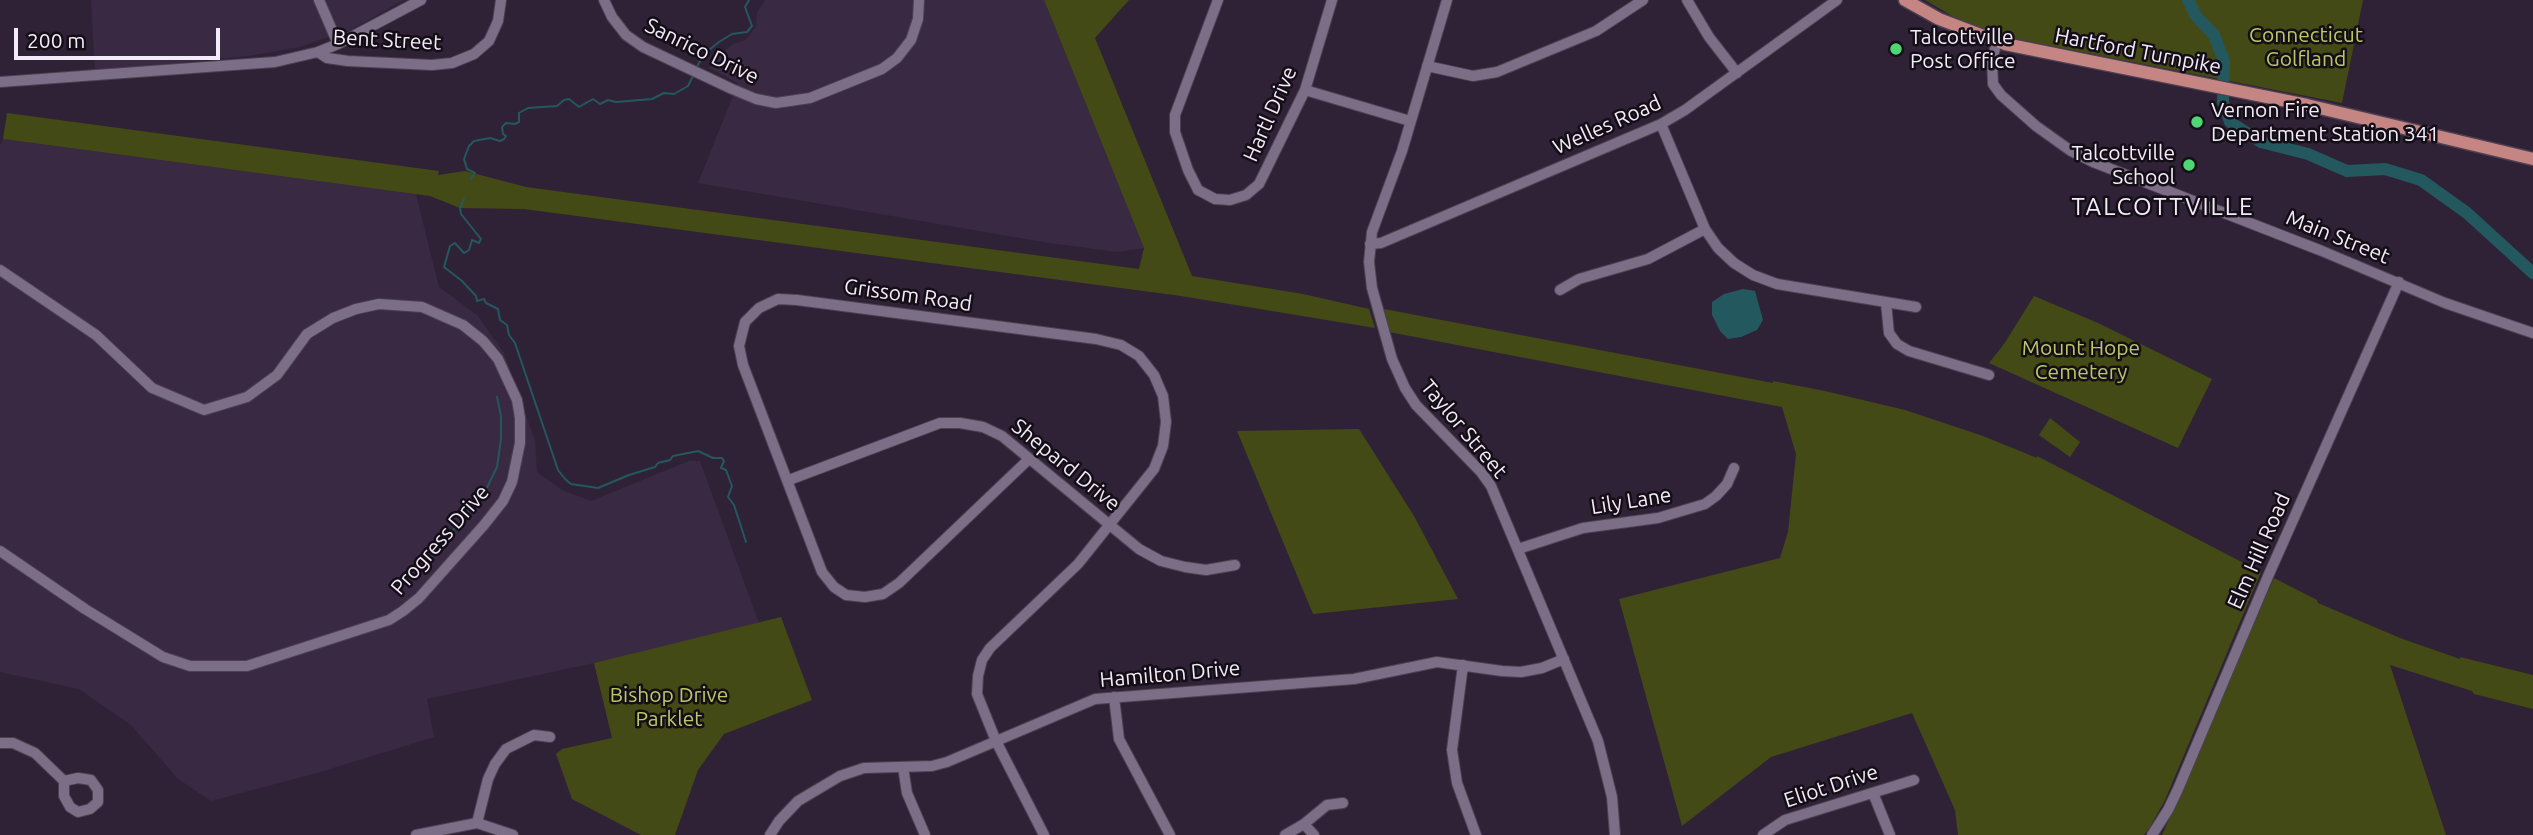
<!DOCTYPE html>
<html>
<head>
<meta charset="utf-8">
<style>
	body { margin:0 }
	#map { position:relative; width:2533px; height:835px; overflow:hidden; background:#2f2236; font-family:Ubuntu,sans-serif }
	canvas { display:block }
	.scale { position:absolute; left:14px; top:28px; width:206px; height:32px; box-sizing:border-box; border:4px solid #f3ebf9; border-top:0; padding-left:9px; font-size:21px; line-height:24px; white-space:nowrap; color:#f3ebf9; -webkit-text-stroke:5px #140e17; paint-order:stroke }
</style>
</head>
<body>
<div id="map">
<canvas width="2533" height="835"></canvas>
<div class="scale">200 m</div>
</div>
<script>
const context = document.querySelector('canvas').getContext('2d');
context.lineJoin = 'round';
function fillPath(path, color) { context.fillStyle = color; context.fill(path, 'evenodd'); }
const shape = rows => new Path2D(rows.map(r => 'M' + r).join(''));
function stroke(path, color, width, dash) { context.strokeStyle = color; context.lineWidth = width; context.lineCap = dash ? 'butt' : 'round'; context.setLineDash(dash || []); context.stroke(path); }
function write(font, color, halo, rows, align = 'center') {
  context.font = font + ' Ubuntu,sans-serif'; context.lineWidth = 5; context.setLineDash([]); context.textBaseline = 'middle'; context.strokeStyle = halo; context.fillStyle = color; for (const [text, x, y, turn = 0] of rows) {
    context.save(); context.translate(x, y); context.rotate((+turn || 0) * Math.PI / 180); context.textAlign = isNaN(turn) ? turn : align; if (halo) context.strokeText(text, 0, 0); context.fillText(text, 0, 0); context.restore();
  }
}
fillPath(shape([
	[91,0,404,0,352,29,300,47,248,56,95,71],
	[765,0,1044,0,1144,248,1117,252,1050,243,698,183,738,83,709,68,714,60,733,44,746,40,756,26,757,13],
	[3,139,416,194,439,287,477,315,504,353,535,441,537,472,562,490,591,501,689,461,700,461,759,623,594,663,427,699,434,737,317,773,211,801,178,779,131,725,79,689,0,672,0,145]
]), '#3a2943');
fillPath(shape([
	[1044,0,1129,0,1095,38,1192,276,1303,294,1369,309,1375,328,1181,296,524,209,460,208,430,196,3,139,7,113,439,171,438,175,465,171,526,187,1139,269,1144,248],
	[1925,0,2363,0,2342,103,2010,38,1954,17],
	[2034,296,2098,323,2212,379,2178,448,1989,363,2004,344],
	[1384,309,1773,383,1773,381,1825,391,1905,410,1983,436,2037,458,2037,456,2261,572,2165,800,2150,827,2144,835,1958,835,1955,810,1912,713,1771,757,1682,826,1619,599,1780,558,1788,532,1796,454,1782,407,1389,332],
	[2050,418,2080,442,2070,457,2039,435],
	[1359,429,1414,516,1458,599,1313,614,1237,431],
	[2274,578,2317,600,2318,603,2400,638,2460,659,2460,657,2533,675,2533,709,2474,694,2472,691,2390,665,2446,835,2162,835],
	[781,617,812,700,724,734,698,770,675,835,641,835,572,799,556,754,562,749,612,738,594,663]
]), '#444a15');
fillPath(shape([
	[1743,289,1755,291,1763,320,1757,330,1741,337,1728,339,1720,331,1712,315,1712,302,1724,294]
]), '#23585f');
stroke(shape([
	[696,69,703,55,719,42,732,34,747,32,752,26,745,7,749,0],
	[471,179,475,173,467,169,464,159,469,146,474,141,490,138,500,141,504,139,506,136,503,134,502,127,506,123,515,124,519,122,519,113,528,108,557,106,564,100,569,99,579,107,593,99,600,104,608,100,616,102,652,99,664,93,674,94,688,86,694,74],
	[464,199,460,208,461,214,481,239,479,243,472,240,469,250,464,253,455,243,450,246,444,267,462,281,476,296,477,301,484,299,486,303,498,309,500,320,507,325,509,335,515,343,558,470,565,479,571,484,598,488,629,475,655,467,658,463,670,460,673,456,698,451,713,458,722,458,724,461,721,468,726,470,732,486,728,497,734,505,746,542],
	[422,565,436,552,466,514,482,498,497,467,501,439,501,416,497,397]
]), '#23585f', 2);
stroke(shape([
	[2188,0,2196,16,2214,35,2224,61,2223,102,2230,122,2261,142,2308,154,2347,171,2385,169,2421,180,2467,213,2533,273]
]), '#23585f', 12);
const minor = shape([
	[319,0,338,44],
	[604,0,612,17,626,35,643,47,732,89,756,99,776,103,810,98,882,69,897,58,911,40,918,19,919,0],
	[1218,0,1175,115,1175,132,1188,170,1198,190,1215,199,1230,200,1246,195,1259,184,1305,90,1332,0],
	[1447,0,1402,151,1372,232,1369,262,1372,288,1392,359,1405,388,1416,405,1481,472,1491,486,1598,741,1612,797,1615,835],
	[1687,0,1709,37,1737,73],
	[1997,41,1992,60,1993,84,2001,95,2036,126,2071,151,2093,162,2322,251,2445,303,2533,333],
	[318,52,327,58,348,61,432,65,452,63,474,54,489,41,498,21,501,0],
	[1427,66,1473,76,1497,72,1596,31,1643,0],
	[0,82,275,62,318,52,338,44,421,0],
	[1305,90,1410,121],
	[1661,124,1705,229,1718,248,1734,263,1753,275,1777,284,1916,307],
	[1370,244,1381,243,1661,124,1685,110,1837,0],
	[0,270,96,335,152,388,204,410,247,397,277,375,307,334,333,318,356,309,379,304,422,307,463,325,483,341,498,359,517,400,520,418,520,443,512,482,503,501,484,525,419,598,403,611,389,620,247,666,190,666,163,657,85,609,0,551],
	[1560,290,1579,279,1648,259,1705,229],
	[1886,303,1889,333,1897,344,1909,351,1989,375],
	[1028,460,899,583,883,594,865,597,846,595,834,587,822,572,743,365,739,346,745,322,759,308,778,299,797,300,1096,339,1121,345,1139,356,1154,375,1163,396,1166,422,1163,446,1154,469,1078,564,990,648,982,660,978,676,977,694,996,741,1044,835],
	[789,480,940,423,960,423,983,427,1002,436,1139,549,1161,561,1185,567,1206,570,1235,565],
	[1518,549,1583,528,1658,518,1705,504,1716,496,1727,484,1734,468],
	[1463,665,1452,750,1457,783,1476,835],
	[1114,697,1119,739,1170,835],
	[0,743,13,743,35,753,64,781,64,796,70,807,78,812,90,809,98,802,98,790,91,780,78,778,64,781],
	[903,767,907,793,925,835],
	[1873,793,1890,835],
	[477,823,488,779,495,764,506,749,534,735,550,737],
	[1304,824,1314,835],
	[416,835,477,823,513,835],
	[770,835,779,821,798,801,840,776,864,768,932,766,947,762,1095,699,1354,679,1437,662,1502,671,1521,672,1542,668,1564,659],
	[1285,835,1304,824,1327,805,1343,803],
	[1763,835,1785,820,1914,780],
	[2152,835,2168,810,2178,789,2269,574,2399,282]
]);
const major = shape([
	[1905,0,1939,19,2005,44,2307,105,2533,159]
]);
stroke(minor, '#4c4152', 12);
stroke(major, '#4c4152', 15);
stroke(minor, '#7c6e86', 10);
stroke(major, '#c58583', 12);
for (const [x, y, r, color] of [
	[1896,49,7,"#4ed675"],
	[2197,122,7,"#4ed675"],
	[2189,165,7,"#4ed675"]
]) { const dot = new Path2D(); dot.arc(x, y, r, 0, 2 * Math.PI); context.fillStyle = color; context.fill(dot); stroke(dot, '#140e17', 2.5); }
write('21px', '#bcc866', '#140e17', [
	["Connecticut",2306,35],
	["Golfland",2306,59],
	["Mount Hope",2081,348],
	["Cemetery",2081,372],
	["Bishop Drive",669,695],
	["Parklet",669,719]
]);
write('21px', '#f3ebf9', '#140e17', [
	["Talcottville",1910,37],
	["Post Office",1910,61],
	["Vernon Fire",2211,110],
	["Department Station 341",2211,134],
	["Talcottville",2175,153,"right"],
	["School",2175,177,"right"]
], 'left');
write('21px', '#f3ebf9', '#140e17', [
	["Bent Street",387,40,3],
	["Sanrico Drive",702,51,26],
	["Hartford Turnpike",2138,51,11],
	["Hartl Drive",1270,114,-66],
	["Welles Road",1607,125,-24],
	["Main Street",2338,237,22],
	["Grissom Road",908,295,8],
	["Taylor Street",1464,429,50],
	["Shepard Drive",1066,465,39],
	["Lily Lane",1631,501,-9],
	["Progress Drive",440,540,-49],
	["Elm Hill Road",2259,551,-66],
	["Hamilton Drive",1170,674,-5],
	["Eliot Drive",1831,786,-18]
]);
context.letterSpacing = '2px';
write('24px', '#f3ebf9', '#140e17', [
	["TALCOTTVILLE",2163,207]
]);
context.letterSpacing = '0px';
</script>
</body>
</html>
